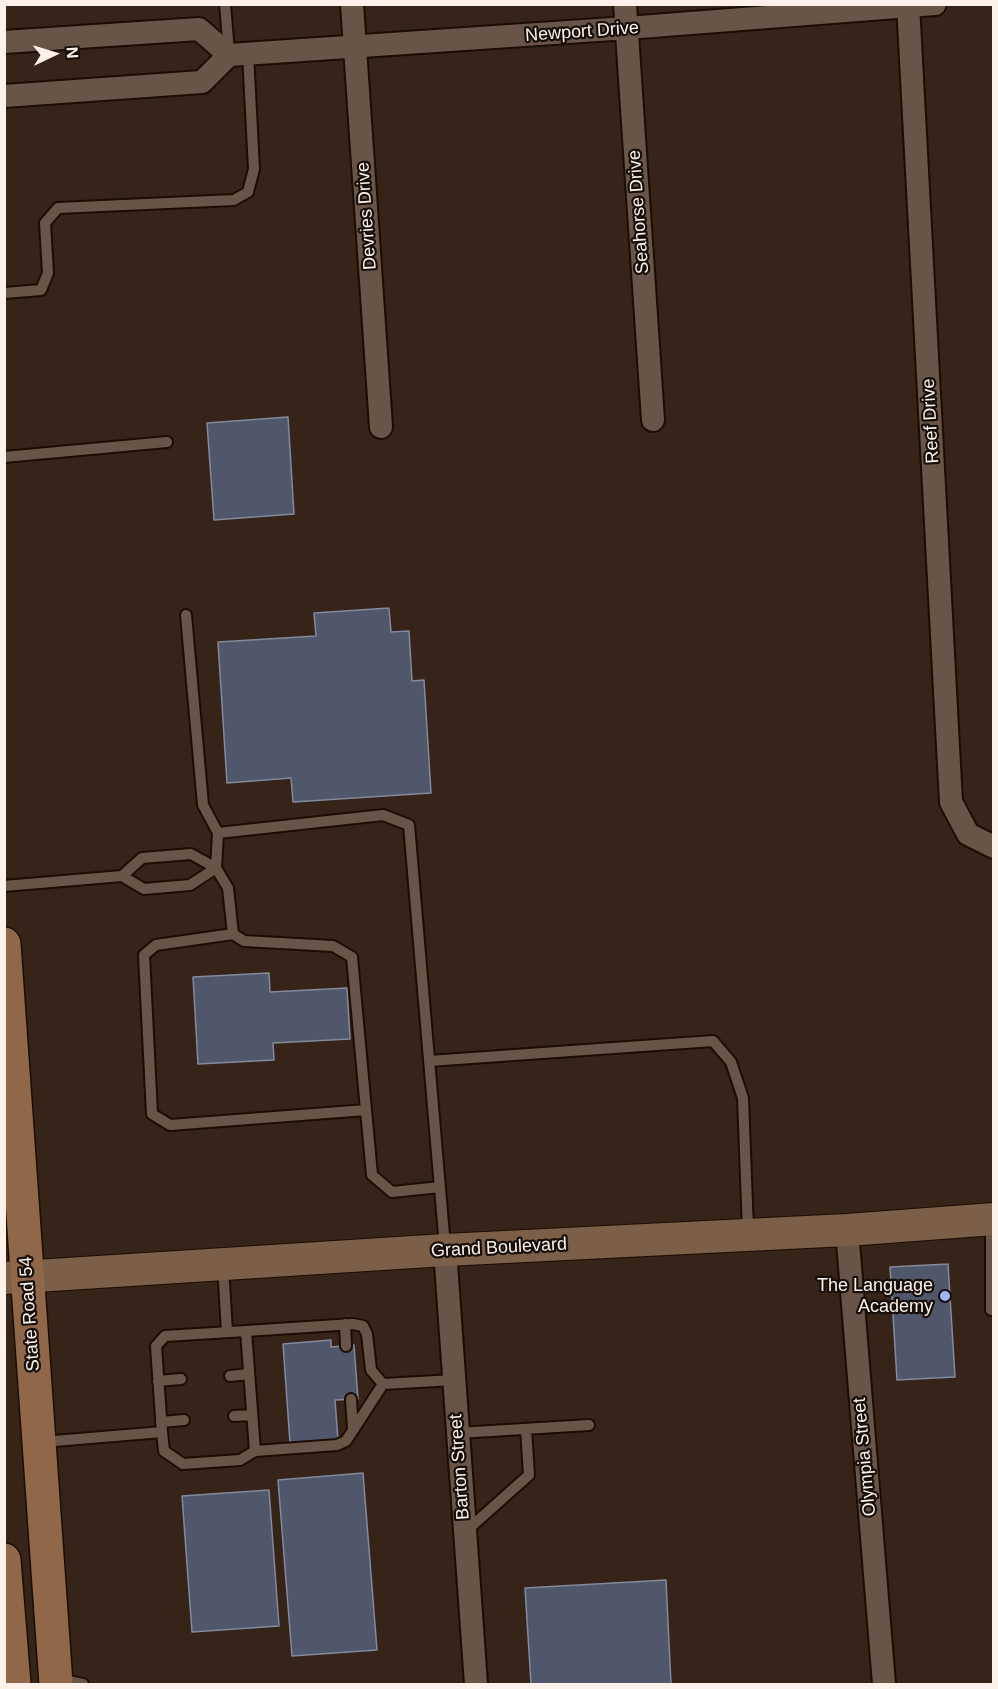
<!DOCTYPE html>
<html>
<head>
<meta charset="utf-8">
<style>
	body { margin:0 }
	#map { position:relative; width:998px; height:1689px; overflow:hidden; background:#352417; font-family:Helvetica,sans-serif }
	canvas { display:block }
	.frame { position:absolute; inset:0; border:6px solid #fdf1e9; pointer-events:none }
	.north { position:absolute; left:24px; top:24px; width:60px; height:60px; -webkit-text-stroke:4px #160f09; paint-order:stroke; rotate:86deg; font-size:16px; font-weight:700; line-height:24px; text-align:center; color:#fdf1e9 }
	.north::after { content:''; display:block; margin:auto; width:21px; height:27px; background:#fdf1e9; clip-path:polygon(50% 0,100% 100%,50% 72%,0 100%) }
</style>
</head>
<body>
<div id="map">
<canvas width="998" height="1689"></canvas>
<div class="frame"></div>
<div class="north">N</div>
</div>
<script>
const context = document.querySelector('canvas').getContext('2d');
context.lineJoin = 'round';
function fillPath(path, color) { context.fillStyle = color; context.fill(path, 'evenodd'); }
const shape = rows => new Path2D(rows.map(r => 'M' + r).join(''));
function stroke(path, color, width, dash) { context.strokeStyle = color; context.lineWidth = width; context.lineCap = dash ? 'butt' : 'round'; context.setLineDash(dash || []); context.stroke(path); }
function write(font, color, halo, rows, align = 'center') {
  context.font = font + ' Helvetica,sans-serif'; context.lineWidth = 4.5; context.setLineDash([]); context.textBaseline = 'middle'; context.strokeStyle = halo; context.fillStyle = color; for (const [text, x, y, turn = 0] of rows) {
    context.save(); context.translate(x, y); context.rotate((+turn || 0) * Math.PI / 180); context.textAlign = isNaN(turn) ? turn : align; if (halo) context.strokeText(text, 0, 0); context.fillText(text, 0, 0); context.restore();
  }
}
const building = shape([
	[288,417,294,514,214,520,207,423,288,417],
	[389,608,391,632,409,631,412,681,424,680,431,793,293,802,291,778,227,783,218,642,316,636,314,613,389,608],
	[269,973,270,992,347,988,350,1039,273,1043,274,1060,198,1064,193,977,269,973],
	[948,1264,955,1377,897,1380,890,1267,948,1264],
	[331,1340,331,1347,354,1345,358,1399,335,1400,338,1440,290,1443,283,1344,331,1340],
	[363,1473,377,1650,292,1656,278,1480,363,1473],
	[269,1490,279,1626,192,1632,182,1496,269,1490],
	[666,1580,671,1684,531,1684,525,1588,666,1580]
]);
fillPath(building, '#51576b');
stroke(building, '#83899f', 1.5);
const service = shape([
	[225,4,229,52],
	[4,293,41,290,48,273,45,223,58,208,234,200,248,192,254,169,248,54],
	[4,457,167,442],
	[186,615,203,805,218,833,383,815,409,825,445,1247],
	[218,833,216,868,228,888,233,934],
	[4,886,122,876,142,858,191,854,216,868,190,885,144,889,122,876],
	[429,1061,713,1041,731,1062,743,1098,748,1231],
	[366,1110,170,1125,152,1114,144,955,156,945,233,934,244,941,333,946,352,957,366,1110,372,1175,392,1192,440,1187],
	[991,1223,991,1310,994,1310],
	[223,1266,227,1332],
	[345,1324,346,1346],
	[246,1331,353,1324,363,1326,367,1334,371,1370,383,1384],
	[230,1376,249,1374],
	[158,1381,181,1379],
	[383,1384,454,1380],
	[351,1399,353,1429],
	[234,1416,252,1415],
	[161,1422,184,1420],
	[458,1433,589,1425],
	[42,1442,162,1432,164,1451,183,1464,240,1460,255,1451,246,1331,165,1336,156,1346,162,1432],
	[255,1451,337,1445,346,1441,383,1384],
	[465,1532,529,1475,526,1429],
	[59,1679,83,1684]
]);
const minor = shape([
	[352,4,381,427],
	[625,4,653,420],
	[908,4,951,802,968,834,994,847],
	[4,42,199,29,229,55,202,82,4,96],
	[229,55,627,28,935,4],
	[847,1230,884,1684],
	[445,1250,476,1684]
]);
const secondary = shape([
	[4,1278,445,1250,847,1230,994,1219]
]);
const primary = shape([
	[4,944,56,1684],
	[4,1560,14,1684]
]);
stroke(service, '#1c0d02', 14);
stroke(minor, '#1c0d02', 26);
stroke(secondary, '#1c0d02', 34);
stroke(primary, '#1c0d02', 36);
stroke(service, '#685547', 10);
stroke(minor, '#685547', 22);
stroke(secondary, '#7c5f48', 32);
stroke(primary, '#906849', 33);
for (const [x, y, r, color] of [
	[945,1296,6,"#a1b3fd"]
]) { const dot = new Path2D(); dot.arc(x, y, r, 0, 2 * Math.PI); context.fillStyle = color; context.fill(dot); stroke(dot, '#160f09', 2); }
write('18px', '#fdf1e9', '#160f09', [
	["Newport Drive",582,32,-4],
	["Seahorse Drive",639,212,-94],
	["Devries Drive",367,216,-94],
	["Reef Drive",931,421,-93],
	["Grand Boulevard",499,1248,-3],
	["State Road 54",30,1314,-94],
	["Olympia Street",865,1457,-95],
	["Barton Street",460,1467,-94]
]);
write('18px', '#fdf1e9', '#160f09', [
	["The Language",933,1286],
	["Academy",933,1307]
], 'right');
</script>
</body>
</html>
